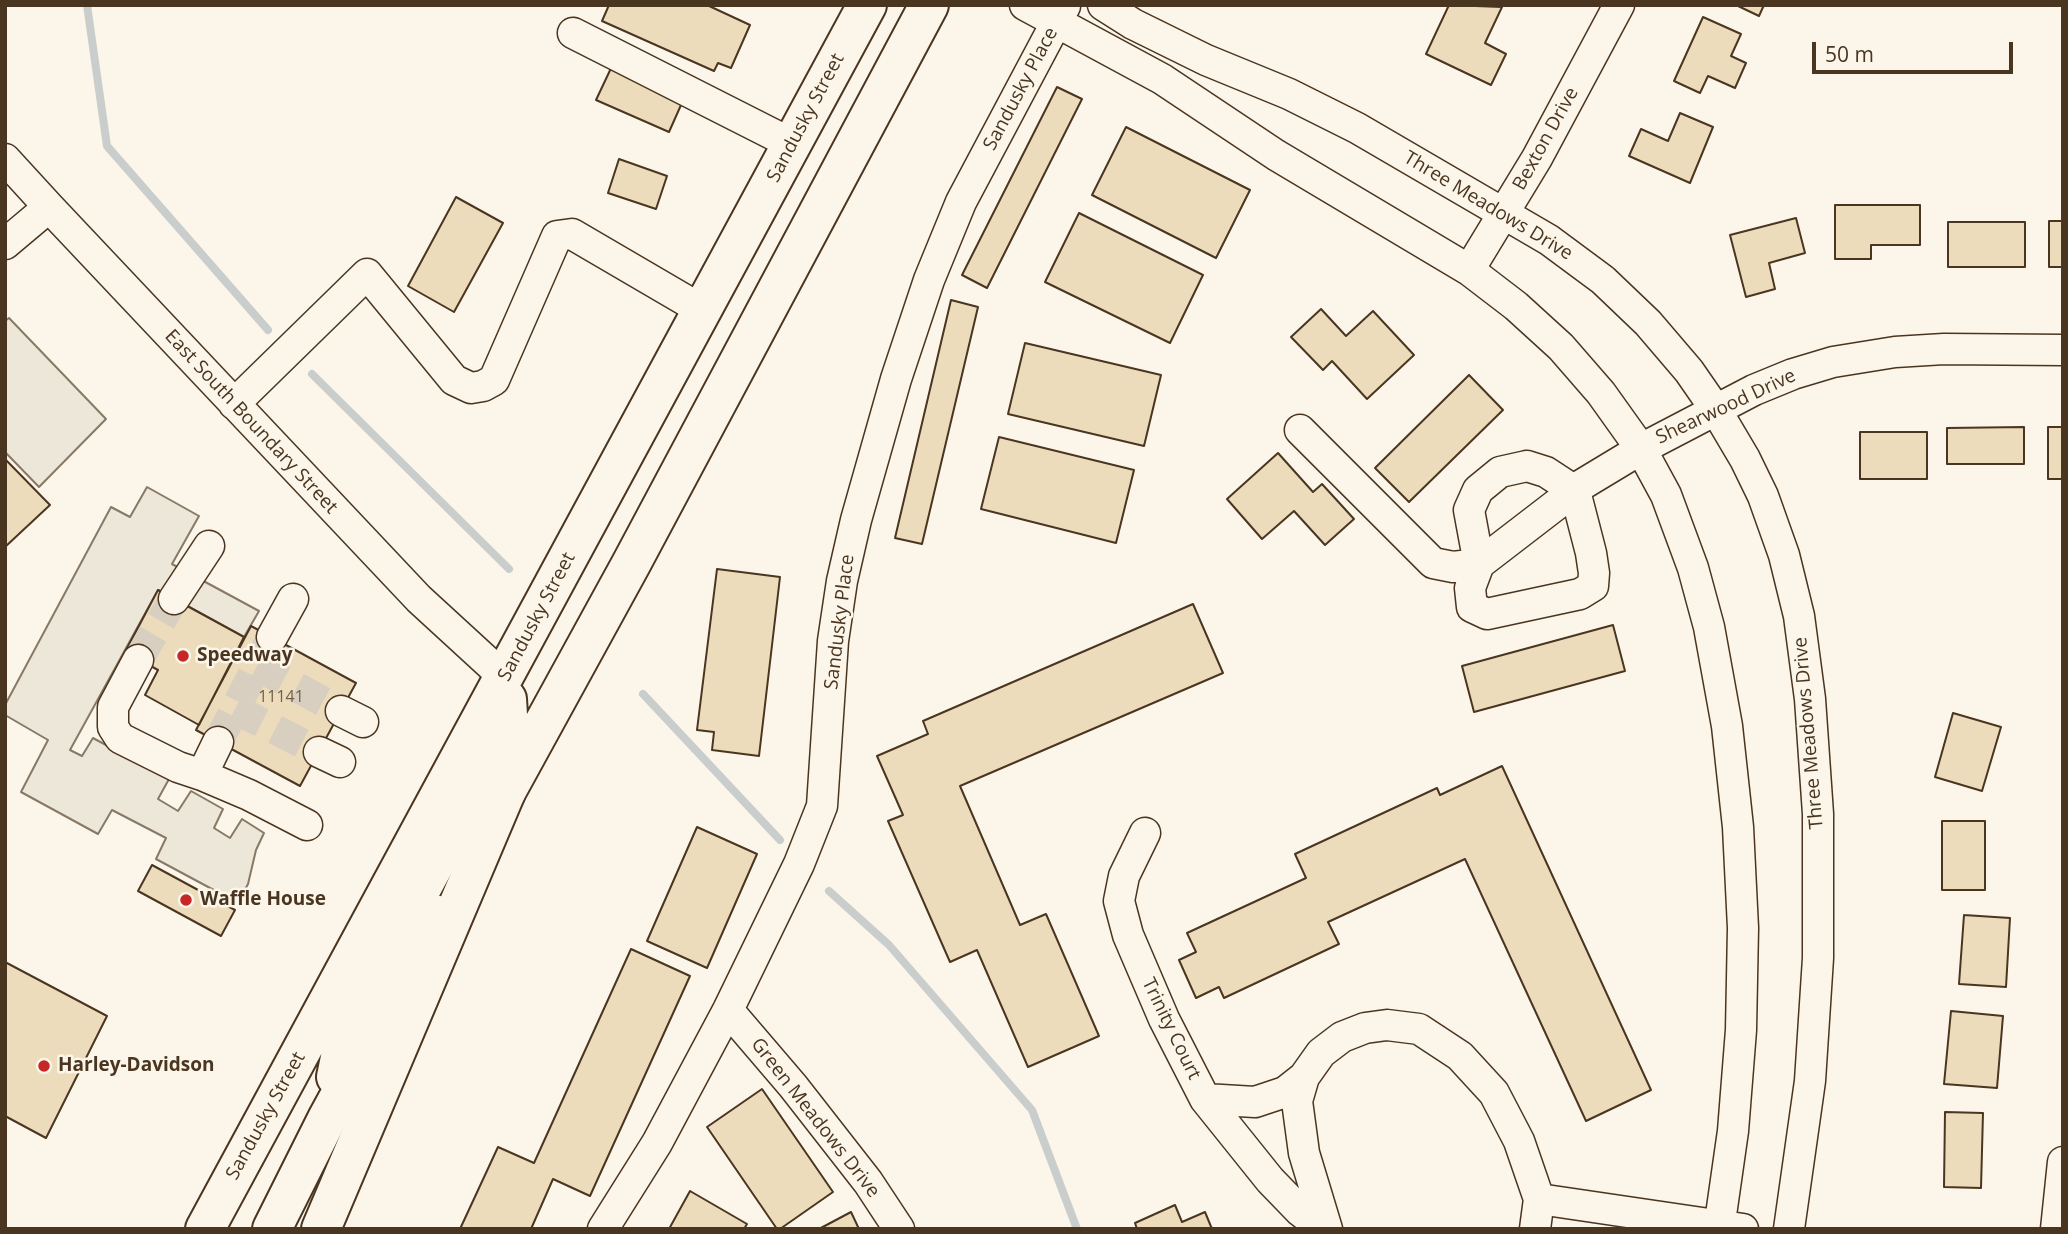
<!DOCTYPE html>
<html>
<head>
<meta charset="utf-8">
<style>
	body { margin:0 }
	#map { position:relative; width:2068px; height:1234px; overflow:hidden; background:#fbf6e9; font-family:"Open Sans",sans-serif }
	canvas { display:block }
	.frame { position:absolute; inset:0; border:7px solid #4a3520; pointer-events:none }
	.scale { position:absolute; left:1812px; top:42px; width:201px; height:32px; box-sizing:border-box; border:4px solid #4a3520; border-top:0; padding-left:9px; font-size:21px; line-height:24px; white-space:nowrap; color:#4a3520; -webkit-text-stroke:5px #fbf6e9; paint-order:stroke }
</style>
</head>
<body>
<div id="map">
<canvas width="2068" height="1234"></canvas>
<div class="frame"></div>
<div class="scale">50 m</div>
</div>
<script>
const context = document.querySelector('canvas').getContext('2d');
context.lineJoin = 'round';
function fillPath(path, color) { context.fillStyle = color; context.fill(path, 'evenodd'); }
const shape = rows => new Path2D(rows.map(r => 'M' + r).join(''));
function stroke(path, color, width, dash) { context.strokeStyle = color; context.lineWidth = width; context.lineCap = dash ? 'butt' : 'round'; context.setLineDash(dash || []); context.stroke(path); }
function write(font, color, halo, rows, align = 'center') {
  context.font = font + ' "Open Sans",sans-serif'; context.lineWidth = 5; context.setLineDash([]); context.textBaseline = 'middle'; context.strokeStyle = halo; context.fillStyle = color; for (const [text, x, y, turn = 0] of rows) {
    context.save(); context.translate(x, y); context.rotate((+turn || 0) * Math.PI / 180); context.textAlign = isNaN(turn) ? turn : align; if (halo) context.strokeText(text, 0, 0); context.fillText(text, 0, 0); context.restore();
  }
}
const parking = shape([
	[9,318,106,419,39,487,5,452,5,321,9,318],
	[147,487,199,516,172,564,259,611,244,637,158,590,70,750,82,756,93,738,169,779,158,799,178,811,191,791,223,809,214,828,230,838,242,819,264,833,256,850,248,884,238,903,156,859,166,838,112,810,98,834,21,792,48,740,5,715,5,705,111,507,130,517,147,487]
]);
fillPath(parking, '#ede7d9');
stroke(parking, '#887966', 2);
stroke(shape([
	[87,5,107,146,268,330],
	[312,374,509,569],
	[643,694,780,840],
	[829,891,889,945,1032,1110,1077,1229]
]), '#c9cecd', 8);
const building = shape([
	[609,5,707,5,750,25,731,68,718,63,714,71,602,21,609,5],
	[1449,5,1502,7,1485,43,1506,54,1491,85,1426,54,1449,5],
	[1736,5,1764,5,1759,16,1736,5],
	[1703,17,1741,34,1731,56,1746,63,1735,88,1708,76,1700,93,1674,81,1703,17],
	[613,64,685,96,669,132,596,100,613,64],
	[1057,87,1082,99,987,288,962,275,1057,87],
	[1680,113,1713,127,1690,183,1629,156,1641,129,1668,141,1680,113],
	[1126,127,1250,190,1216,258,1092,195,1126,127],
	[619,159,667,176,656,209,608,193,619,159],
	[456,197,503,223,454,312,408,286,456,197],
	[1835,205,1920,205,1920,245,1871,245,1871,259,1835,259,1835,205],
	[1079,213,1203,275,1170,343,1045,282,1079,213],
	[1796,218,1805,253,1769,263,1775,289,1746,297,1730,235,1796,218],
	[2049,221,2063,221,2063,267,2049,267,2049,221],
	[1948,222,2025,222,2025,267,1948,267,1948,222],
	[951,300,978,307,922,544,895,538,951,300],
	[1321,309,1346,336,1373,311,1414,355,1367,399,1332,361,1323,370,1291,337,1321,309],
	[1025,343,1161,375,1144,446,1008,414,1025,343],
	[1469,375,1503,410,1409,502,1375,468,1469,375],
	[2024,427,2024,464,1947,464,1947,428,2024,427],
	[2048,427,2063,427,2063,479,2048,479,2048,427],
	[1860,432,1927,432,1927,479,1860,479,1860,432],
	[999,437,1134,470,1116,543,981,509,999,437],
	[1278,453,1313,492,1322,484,1354,519,1325,545,1294,511,1262,539,1227,499,1278,453],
	[5,459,50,505,5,547,5,459],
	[717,569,780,577,759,756,712,750,714,732,697,730,717,569],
	[158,590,244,637,199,725,145,695,158,670,125,652,158,590],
	[1193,604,1223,673,960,786,1020,925,1046,914,1099,1036,1028,1067,977,950,950,962,888,821,903,815,877,756,928,734,923,721,1193,604],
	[1613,625,1625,671,1474,712,1462,666,1613,625],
	[251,626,356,683,300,786,196,730,251,626],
	[1953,713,2001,727,1982,791,1935,777,1953,713],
	[1502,766,1651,1090,1586,1121,1465,859,1328,922,1339,944,1224,998,1219,987,1196,998,1179,960,1196,952,1187,933,1306,878,1295,854,1437,788,1440,795,1502,766],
	[1942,821,1985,821,1985,890,1942,890,1942,821],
	[697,827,757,854,707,968,647,941,697,827],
	[152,865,235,910,221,936,138,891,152,865],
	[1964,915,2010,918,2006,987,1959,984,1964,915],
	[631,949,690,976,590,1196,553,1179,531,1229,460,1229,498,1147,534,1163,631,949],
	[5,962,107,1016,46,1138,5,1116,5,962],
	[1951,1011,2003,1016,1997,1088,1944,1084,1951,1011],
	[762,1089,833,1192,780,1229,777,1229,707,1127,762,1089],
	[1945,1112,1983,1113,1981,1188,1944,1187,1945,1112],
	[690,1191,747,1224,744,1229,669,1229,690,1191],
	[1175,1205,1182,1222,1205,1212,1212,1229,1137,1229,1135,1223,1175,1205],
	[851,1212,859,1229,819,1229,851,1212]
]);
fillPath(building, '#ecdcbc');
stroke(building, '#4a3520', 2);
stroke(shape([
	[138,660,174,599],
	[257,666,341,711],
	[235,709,319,752],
	[218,742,272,637]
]), '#d8cfc1', 30, [30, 15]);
const minor = shape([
	[1025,5,1162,79,1276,155,1469,270,1516,306,1561,347,1601,393,1641,449,1666,495,1693,568,1709,627,1727,726,1738,827,1743,928,1741,1030,1733,1131,1719,1229],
	[1103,5,1133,24,1206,60,1289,94,1357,128,1549,240,1603,280,1648,323,1689,371,1716,410,1745,459,1763,496,1784,555,1799,616,1810,699,1818,814,1818,958,1810,1081,1789,1229],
	[573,33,792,144],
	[5,159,49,207,419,599,504,677],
	[5,244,49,207],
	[1469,270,1537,158,1619,5],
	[234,404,367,274,454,380,471,388,483,386,494,380,557,236,572,234,702,310],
	[1300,430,1433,563,1453,567,1479,564],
	[1527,466,1546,472,1575,491,1591,553,1594,573,1593,586,1580,594,1487,614,1472,607,1470,588,1479,564,1469,510,1478,490,1500,472,1527,466],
	[1479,564,1583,484,1641,449,1754,390,1793,374,1833,362,1895,352,1944,349,2063,350],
	[174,599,209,546],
	[272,637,293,599],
	[138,660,113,707,113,727,120,738,178,767,202,775],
	[341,711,363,722],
	[218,742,202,775,249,795,307,825],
	[319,752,340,762],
	[1145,833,1124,876,1119,901,1128,935,1164,1019,1205,1099,1270,1180,1300,1211,1324,1229],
	[728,1010,793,1086,868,1182,899,1229],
	[1304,1077,1297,1101,1304,1153,1327,1229],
	[1205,1099,1255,1102,1285,1092,1304,1077,1321,1053,1342,1037,1365,1028,1387,1025,1419,1029,1460,1056,1494,1093,1519,1141,1539,1199,1535,1229],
	[1539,1199,1743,1229],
	[603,1229,657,1143,728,1010,799,864,822,806,833,641,842,581,856,520,896,379,929,280,961,202,1065,6],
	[2056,1229,2063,1162]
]);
const major = shape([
	[489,823,631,564,929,5],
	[336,1077,346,1028,496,751,508,715,507,699],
	[205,1229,867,5],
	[272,1229,328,1117,438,915]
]);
const highway = shape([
	[321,1229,506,792]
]);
stroke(minor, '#4a3520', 33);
stroke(major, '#4a3520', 42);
stroke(highway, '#4a3520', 42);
stroke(minor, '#fbf6e9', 30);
stroke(major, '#fbf6e9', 38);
stroke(highway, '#fbf6e9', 38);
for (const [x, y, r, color] of [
	[183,656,7,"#c62828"],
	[186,900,7,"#c62828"],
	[44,1066,7,"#c62828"]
]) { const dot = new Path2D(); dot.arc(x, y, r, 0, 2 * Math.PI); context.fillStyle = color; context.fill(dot); stroke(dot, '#fbf6e9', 2.5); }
write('16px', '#725f47', null, [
	["11141",281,697]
]);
write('19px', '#4a3520', '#fbf6e9', [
	["Sandusky Place",1021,89,-62],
	["Sandusky Street",806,118,-62],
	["Bexton Drive",1546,139,-61],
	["Three Meadows Drive",1488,206,31],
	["Shearwood Drive",1726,407,-25],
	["East South Boundary Street",251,422,47],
	["Sandusky Street",537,617,-62],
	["Sandusky Place",840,622,-83],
	["Three Meadows Drive",1809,733,-95],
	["Trinity Court",1171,1029,64],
	["Sandusky Street",266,1116,-61],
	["Green Meadows Drive",815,1118,52]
]);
write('bold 19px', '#4a3520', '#fbf6e9', [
	["Speedway",197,656],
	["Waffle House",200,900],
	["Harley-Davidson",58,1066]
], 'left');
</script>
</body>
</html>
